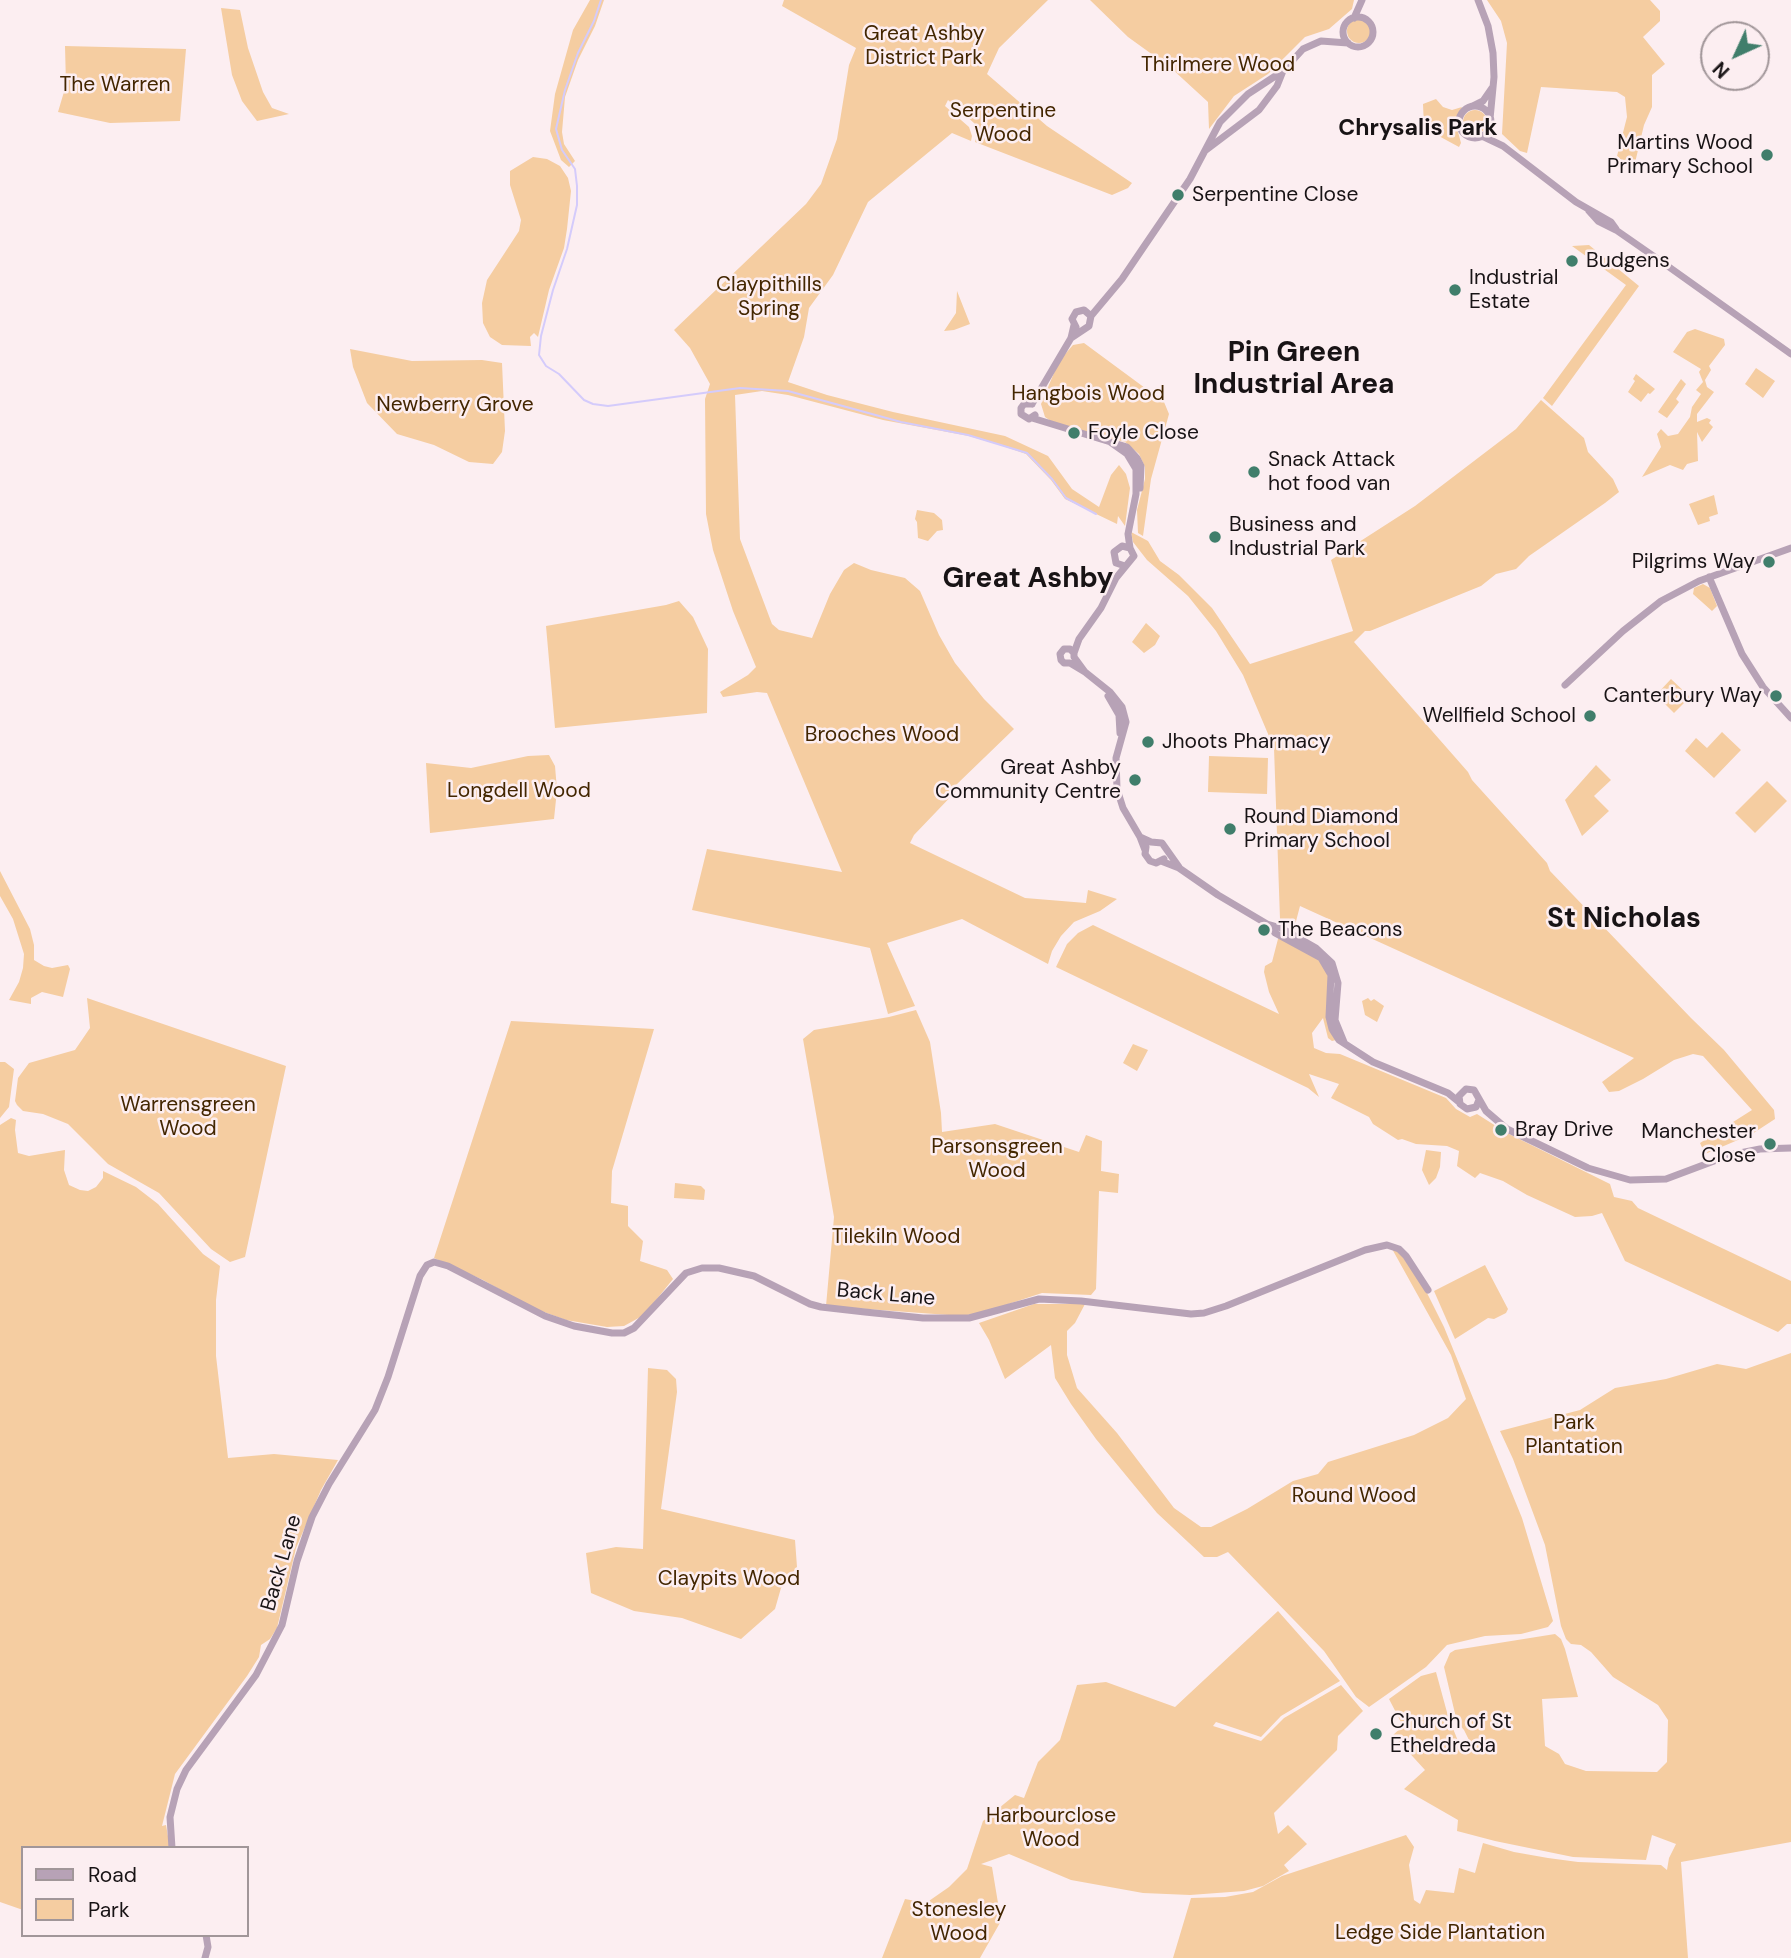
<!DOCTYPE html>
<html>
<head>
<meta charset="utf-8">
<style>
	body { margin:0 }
	#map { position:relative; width:1791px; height:1958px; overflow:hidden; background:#fceef1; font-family:"DM Sans",sans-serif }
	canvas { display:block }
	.legend { position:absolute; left:21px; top:1846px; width:228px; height:91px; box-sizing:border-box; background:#fceef1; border:2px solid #a19699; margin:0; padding:9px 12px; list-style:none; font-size:21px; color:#181315 }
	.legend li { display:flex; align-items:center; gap:14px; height:35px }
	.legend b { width:35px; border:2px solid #a19699 }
	.north { position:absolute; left:1700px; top:21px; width:70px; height:70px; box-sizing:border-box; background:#fceef1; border:2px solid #a19699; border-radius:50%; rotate:225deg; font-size:19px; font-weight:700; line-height:28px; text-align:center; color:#181315 }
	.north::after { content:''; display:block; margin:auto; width:24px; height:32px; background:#407e6b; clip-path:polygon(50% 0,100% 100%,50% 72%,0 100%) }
</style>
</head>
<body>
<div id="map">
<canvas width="1791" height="1958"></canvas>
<ul class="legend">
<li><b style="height:9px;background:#b7a2b6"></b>Road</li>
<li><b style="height:19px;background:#f5cda1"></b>Park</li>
</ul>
<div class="north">N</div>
</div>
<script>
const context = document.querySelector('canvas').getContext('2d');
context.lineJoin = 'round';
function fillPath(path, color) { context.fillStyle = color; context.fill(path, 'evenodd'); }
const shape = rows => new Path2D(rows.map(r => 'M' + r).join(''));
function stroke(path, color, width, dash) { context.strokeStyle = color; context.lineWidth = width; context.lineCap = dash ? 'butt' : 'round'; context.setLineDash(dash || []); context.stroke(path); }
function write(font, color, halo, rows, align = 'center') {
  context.font = font + ' "DM Sans",sans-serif'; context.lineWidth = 5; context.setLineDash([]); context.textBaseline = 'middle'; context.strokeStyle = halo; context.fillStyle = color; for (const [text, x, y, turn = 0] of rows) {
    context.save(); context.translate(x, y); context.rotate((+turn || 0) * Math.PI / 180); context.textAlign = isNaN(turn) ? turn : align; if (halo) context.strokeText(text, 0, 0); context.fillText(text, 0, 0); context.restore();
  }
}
fillPath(shape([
	[590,0,604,0,595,26,578,60,565,97,562,132,564,144,575,161,569,167,561,160,550,131,555,94,573,30],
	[784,0,1048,0,999,48,987,74,1047,126,1132,183,1128,188,1112,195,975,142,977,135,974,123,948,100,945,106,969,127,972,136,971,141,952,133,868,202,833,275,809,308,804,337,788,382,827,395,893,412,1005,436,1048,456,1072,489,1099,507,1111,475,1119,465,1126,474,1130,488,1125,526,1118,516,1117,524,1065,499,1051,480,1026,454,1000,445,969,436,883,420,788,395,762,391,735,395,740,539,772,624,779,630,812,638,830,594,844,570,854,563,871,570,905,578,920,591,939,635,955,663,984,699,1014,729,956,785,959,788,914,835,910,843,1025,898,1086,903,1088,890,1117,899,1100,911,1074,922,1061,936,1052,951,1048,964,962,919,887,943,915,1006,888,1014,870,948,692,910,707,849,842,872,767,693,757,692,723,697,720,692,748,675,756,667,733,611,713,550,706,514,705,399,710,384,690,348,674,330,806,204,821,184,837,139,849,65,856,48,782,6],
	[1090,0,1354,0,1352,9,1329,29,1305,37,1268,74,1234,96,1209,129,1208,102,1171,68,1128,37],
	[1487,0,1650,0,1660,11,1660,21,1643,37,1665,64,1652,75,1652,107,1644,125,1634,167,1625,163,1617,156,1627,117,1625,97,1617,92,1541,87,1527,153,1520,151,1502,134,1507,43,1501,21],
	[221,8,240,10,248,48,263,92,272,108,289,114,257,121,242,101,232,75],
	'1347 31a12 12 0 1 1 24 0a12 12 0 1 1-24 0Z',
	[65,46,186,49,180,121,110,123,58,112,66,85],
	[1436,99,1443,107,1452,110,1462,107,1455,121,1461,143,1459,147,1424,128,1423,104],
	'1463 122a12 12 0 1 1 24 0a12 12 0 1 1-24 0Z',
	[533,157,547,159,560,166,568,178,571,191,567,229,564,248,549,290,538,337,534,333,530,337,531,346,502,345,490,337,483,323,482,303,487,280,519,231,521,220,510,185,510,171],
	[1589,245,1639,286,1552,406,1543,398,1626,285,1572,246],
	[957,291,970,324,954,330,944,331,956,313],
	[1695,329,1724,339,1725,345,1709,366,1711,370,1705,380,1707,387,1714,392,1697,414,1697,422,1707,418,1711,420,1709,423,1713,427,1702,442,1697,432,1698,461,1687,464,1683,470,1670,465,1642,477,1661,447,1657,434,1661,429,1668,436,1678,434,1690,417,1692,407,1701,394,1696,390,1703,382,1699,372,1701,369,1673,352,1687,332],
	[1084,343,1164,402,1169,414,1151,479,1143,536,1138,533,1137,510,1145,479,1145,467,1139,454,1125,442,1055,424,1045,417,1041,404,1059,361,1073,345],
	[350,349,412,361,482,360,502,363,505,431,502,452,493,464,469,462,434,445,397,434,367,403,353,367],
	[1756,368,1775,381,1763,398,1745,384],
	[1636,374,1655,389,1650,394,1648,393,1641,402,1628,392,1635,381,1633,379],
	[1681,379,1686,384,1676,399,1679,402,1667,418,1658,412],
	[1541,400,1584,438,1588,452,1613,479,1619,492,1605,503,1529,556,1516,569,1496,574,1481,586,1370,631,1365,631,1354,642,1468,772,1472,780,1547,863,1550,871,1691,1018,1724,1050,1774,1110,1775,1119,1752,1134,1705,1154,1700,1143,1752,1110,1703,1056,1693,1054,1674,1060,1643,1079,1619,1091,1609,1092,1602,1082,1634,1058,1300,906,1294,929,1280,919,1274,748,1243,675,1216,631,1188,596,1147,560,1133,542,1131,532,1148,541,1160,561,1179,575,1212,608,1250,664,1353,631,1331,560,1415,506,1516,429],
	[1714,495,1718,514,1709,517,1710,521,1698,525,1689,504],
	[917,510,934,513,942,520,943,530,937,531,928,541,918,538,917,522,915,519],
	[1703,584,1710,588,1717,606,1712,611,1693,594,1694,588],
	[679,601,693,617,708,649,707,713,555,728,546,626,666,605],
	[1146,623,1160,636,1155,645,1144,653,1132,642],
	[1671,679,1690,697,1674,713,1656,695],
	[1722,732,1741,750,1714,778,1685,751,1696,738,1707,748],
	[549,755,555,766,557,790,554,819,430,833,426,763,471,768,528,756],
	[1209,756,1268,758,1267,794,1208,792],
	[1596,765,1611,780,1594,796,1609,811,1582,836,1565,800],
	[1767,781,1787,801,1755,833,1735,813],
	[0,871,30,929,34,945,34,960,44,966,52,968,68,965,70,969,63,997,42,992,31,998,31,1004,9,1000,19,982,23,968,24,954,13,919,0,896],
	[1093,925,1279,1014,1269,992,1264,972,1265,966,1272,962,1278,939,1280,936,1313,953,1327,969,1336,1040,1332,1041,1328,1038,1323,1018,1312,1033,1314,1048,1326,1053,1340,1054,1446,1098,1456,1109,1470,1117,1477,1114,1507,1133,1610,1184,1614,1197,1632,1201,1638,1208,1791,1281,1791,1324,1787,1324,1778,1332,1625,1261,1602,1213,1592,1216,1575,1217,1527,1195,1503,1181,1480,1173,1475,1178,1457,1166,1459,1151,1447,1146,1416,1144,1402,1139,1398,1140,1373,1124,1369,1117,1331,1098,1339,1084,1309,1074,1319,1097,1308,1088,1056,967,1067,944,1078,933],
	[87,998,286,1066,245,1257,230,1262,211,1249,159,1193,108,1164,68,1124,43,1114,23,1111,17,1105,15,1101,18,1078,29,1063,75,1050,90,1028],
	[1368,998,1371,1001,1374,999,1384,1006,1377,1022,1365,1015,1362,1001],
	[916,1010,930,1042,941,1113,942,1132,995,1124,1079,1152,1086,1135,1102,1141,1101,1171,1119,1174,1118,1193,1099,1191,1096,1289,1091,1295,1042,1293,984,1312,962,1316,826,1306,834,1217,803,1039,814,1030,889,1017],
	[511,1021,654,1029,612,1171,611,1203,628,1206,628,1226,643,1241,640,1261,667,1270,673,1279,644,1315,624,1326,607,1327,566,1320,533,1308,483,1280,434,1258],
	[1133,1044,1148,1050,1137,1071,1123,1063],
	[0,1062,5,1062,14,1069,9,1107,0,1118],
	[11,1118,16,1120,15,1130,18,1153,29,1156,65,1150,64,1170,69,1185,80,1190,88,1191,96,1187,103,1178,103,1171,136,1187,158,1204,203,1254,220,1266,216,1300,216,1356,228,1458,274,1454,338,1460,321,1490,296,1548,277,1628,270,1639,261,1645,259,1657,247,1676,175,1774,162,1826,166,1825,170,1848,23,1848,23,1910,0,1902,0,1125],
	[1426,1150,1441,1152,1440,1167,1436,1178,1429,1185,1422,1170],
	[675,1183,701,1186,705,1190,704,1200,674,1198],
	[1391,1247,1401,1254,1427,1293,1444,1327,1522,1518,1553,1621,1548,1627,1521,1634,1485,1636,1447,1645,1426,1667,1369,1707,1356,1697,1324,1651,1228,1552,1217,1557,1204,1557,1157,1513,1096,1439,1071,1404,1055,1378,1051,1345,1005,1379,989,1340,979,1323,1034,1304,1085,1304,1075,1323,1067,1331,1067,1355,1077,1388,1117,1433,1174,1508,1201,1527,1211,1527,1247,1509,1293,1481,1318,1474,1328,1462,1414,1435,1448,1418,1466,1399,1451,1355],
	[1485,1265,1508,1309,1506,1313,1494,1319,1488,1318,1455,1339,1434,1291],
	[1791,1353,1791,1842,1681,1862,1688,1958,1173,1958,1191,1898,1225,1897,1253,1892,1282,1876,1406,1835,1414,1847,1409,1865,1414,1900,1420,1904,1426,1890,1454,1893,1459,1868,1475,1873,1483,1843,1514,1852,1548,1858,1578,1862,1661,1865,1667,1870,1669,1858,1676,1844,1652,1835,1646,1860,1573,1857,1495,1841,1457,1831,1458,1820,1404,1789,1425,1770,1393,1735,1403,1726,1389,1699,1421,1676,1436,1672,1448,1716,1462,1751,1471,1744,1464,1730,1457,1722,1444,1667,1450,1653,1455,1650,1555,1634,1561,1639,1565,1649,1578,1697,1542,1699,1545,1746,1559,1754,1565,1764,1586,1771,1657,1772,1667,1762,1668,1720,1658,1705,1613,1677,1591,1652,1581,1645,1571,1644,1566,1639,1561,1626,1545,1545,1513,1459,1500,1431,1580,1410,1615,1388,1666,1379,1717,1364,1746,1369],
	[648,1368,667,1370,676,1379,677,1392,661,1509,795,1540,797,1567,781,1588,775,1609,741,1639,682,1618,634,1611,591,1593,586,1553,616,1547,643,1549],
	[1278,1611,1340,1681,1281,1716,1261,1737,1216,1722,1213,1726,1261,1741,1284,1718,1341,1685,1363,1711,1338,1736,1337,1750,1274,1813,1278,1834,1288,1825,1307,1844,1284,1865,1289,1871,1263,1886,1244,1891,1190,1895,1143,1893,1071,1880,1009,1854,981,1864,992,1867,1001,1921,980,1958,882,1958,905,1899,926,1903,949,1887,967,1869,983,1821,1015,1795,1024,1798,1038,1762,1060,1740,1077,1685,1106,1682,1175,1707]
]), '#f5cda1');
stroke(shape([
	[601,0,594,21,578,53,565,90,556,129,562,150,575,169,577,186,577,205,567,249,553,290,541,336,539,355,546,366,559,374,584,400,593,404,608,406,740,388,788,391,901,422,968,435,1027,453,1052,479,1066,498,1096,514]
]), '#d4cbfb', 2);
stroke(shape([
	[1478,0,1488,26,1493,53,1494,77,1490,119],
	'1343 32a15 15 0 1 1 30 0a15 15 0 1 1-30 0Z',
	[1354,18,1362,0],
	[1473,106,1483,101,1492,88],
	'1459 122a16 16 0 1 1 32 0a16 16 0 1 1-32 0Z',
	[1482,136,1503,146,1576,202,1611,222,1616,229],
	[1206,150,1259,110,1277,86,1283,71,1303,49,1321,41,1348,43],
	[1589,211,1598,221,1616,230,1662,262,1791,354],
	[1076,327,1072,319,1076,312,1084,310,1091,316],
	[1071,338,1089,326,1091,316,1122,279,1143,248,1190,179,1220,122,1248,94,1283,71],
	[1032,404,1071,338,1074,325],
	[1032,404,1024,404,1021,408,1021,414,1029,419,1035,415],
	[1032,418,1127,447,1137,458,1141,466,1140,488],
	[1125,566,1116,563,1114,552,1122,546,1130,548],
	[1709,577,1742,654,1763,687,1791,718],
	[1074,653,1070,649,1064,649,1060,654,1061,660,1064,663,1070,663,1085,672,1110,692,1122,707,1126,722,1116,758,1117,789,1123,808,1140,837,1145,850],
	[1085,672,1074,657,1074,653,1079,639,1101,608,1116,578,1134,556,1130,548,1128,534,1136,494,1136,469,1127,454,1110,442],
	[1565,685,1623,631,1661,601,1699,581,1791,548],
	[1108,696,1119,715,1120,733],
	[1140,837,1151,842,1162,843,1179,867],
	[1146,847,1145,854,1150,861,1156,863,1164,859],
	[1161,861,1179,868,1218,895,1267,924,1275,933,1321,958,1331,975,1329,1017,1332,1029,1339,1040,1373,1062,1448,1093,1459,1102],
	[1267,924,1281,928,1316,948,1332,963,1338,983,1335,1020,1344,1042],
	[1479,1100,1476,1107,1467,1109,1460,1104,1459,1096,1466,1089,1474,1090,1486,1111,1507,1129,1588,1168,1630,1180,1666,1179,1730,1155,1760,1149,1791,1148],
	[172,1848,170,1817,177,1789,186,1770,256,1675,282,1625,297,1561,312,1517,329,1484,375,1410,388,1377,420,1276,427,1265,434,1262,448,1266,545,1316,574,1326,612,1333,624,1333,634,1328,686,1273,702,1268,719,1268,754,1276,810,1304,821,1307,865,1312,923,1318,969,1318,1039,1299,1081,1301,1191,1314,1204,1313,1226,1306,1365,1250,1387,1245,1399,1249,1406,1256,1428,1290],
	[205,1958,208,1947,206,1935]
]), '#b7a2b6', 7);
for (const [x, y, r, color] of [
	[1767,155,7,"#407e6b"],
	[1178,195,7,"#407e6b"],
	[1572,261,7,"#407e6b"],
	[1455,290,7,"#407e6b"],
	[1074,433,7,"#407e6b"],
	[1254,472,7,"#407e6b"],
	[1215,537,7,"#407e6b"],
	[1769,562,7,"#407e6b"],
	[1776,696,7,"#407e6b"],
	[1590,716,7,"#407e6b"],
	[1148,742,7,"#407e6b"],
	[1135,780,7,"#407e6b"],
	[1230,829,7,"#407e6b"],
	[1264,930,7,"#407e6b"],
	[1501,1130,7,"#407e6b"],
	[1770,1144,7,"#407e6b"],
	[1376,1734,7,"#407e6b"]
]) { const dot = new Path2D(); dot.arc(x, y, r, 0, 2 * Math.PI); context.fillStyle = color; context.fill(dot); stroke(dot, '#fceef1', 2.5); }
write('21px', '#432600', '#fceef1', [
	["Great Ashby",924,34],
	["District Park",924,58],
	["Thirlmere Wood",1218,65],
	["The Warren",115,85],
	["Serpentine",1003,111],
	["Wood",1003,135],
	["Claypithills",769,285],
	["Spring",769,309],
	["Hangbois Wood",1088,394],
	["Newberry Grove",455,405],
	["Brooches Wood",882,735],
	["Longdell Wood",519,791],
	["Warrensgreen",188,1105],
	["Wood",188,1129],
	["Parsonsgreen",997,1147],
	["Wood",997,1171],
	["Tilekiln Wood",896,1237],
	["Park",1574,1423],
	["Plantation",1574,1447],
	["Round Wood",1354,1496],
	["Claypits Wood",729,1579],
	["Harbourclose",1051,1816],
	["Wood",1051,1840],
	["Stonesley",959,1910],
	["Wood",959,1934],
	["Ledge Side Plantation",1440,1933]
]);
write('21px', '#181315', '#fceef1', [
	["Martins Wood",1753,143,"right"],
	["Primary School",1753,167,"right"],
	["Serpentine Close",1192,195],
	["Budgens",1586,261],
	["Industrial",1469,278],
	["Estate",1469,302],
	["Foyle Close",1088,433],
	["Snack Attack",1268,460],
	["hot food van",1268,484],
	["Business and",1229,525],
	["Industrial Park",1229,549],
	["Pilgrims Way",1755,562,"right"],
	["Canterbury Way",1762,696,"right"],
	["Wellfield School",1576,716,"right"],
	["Jhoots Pharmacy",1162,742],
	["Great Ashby",1121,768,"right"],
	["Community Centre",1121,792,"right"],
	["Round Diamond",1244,817],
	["Primary School",1244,841],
	["The Beacons",1278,930],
	["Bray Drive",1515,1130],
	["Manchester",1756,1132,"right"],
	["Close",1756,1156,"right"],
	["Church of St",1390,1722],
	["Etheldreda",1390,1746]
], 'left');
write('21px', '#181315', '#fceef1', [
	["Back Lane",886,1295,5],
	["Back Lane",282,1563,-74]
]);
write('bold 23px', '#181315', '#fceef1', [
	["Chrysalis Park",1418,129]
]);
write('bold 28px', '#181315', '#fceef1', [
	["Pin Green",1294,354],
	["Industrial Area",1294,386],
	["Great Ashby",1028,580],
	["St Nicholas",1624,920]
]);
</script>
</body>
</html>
